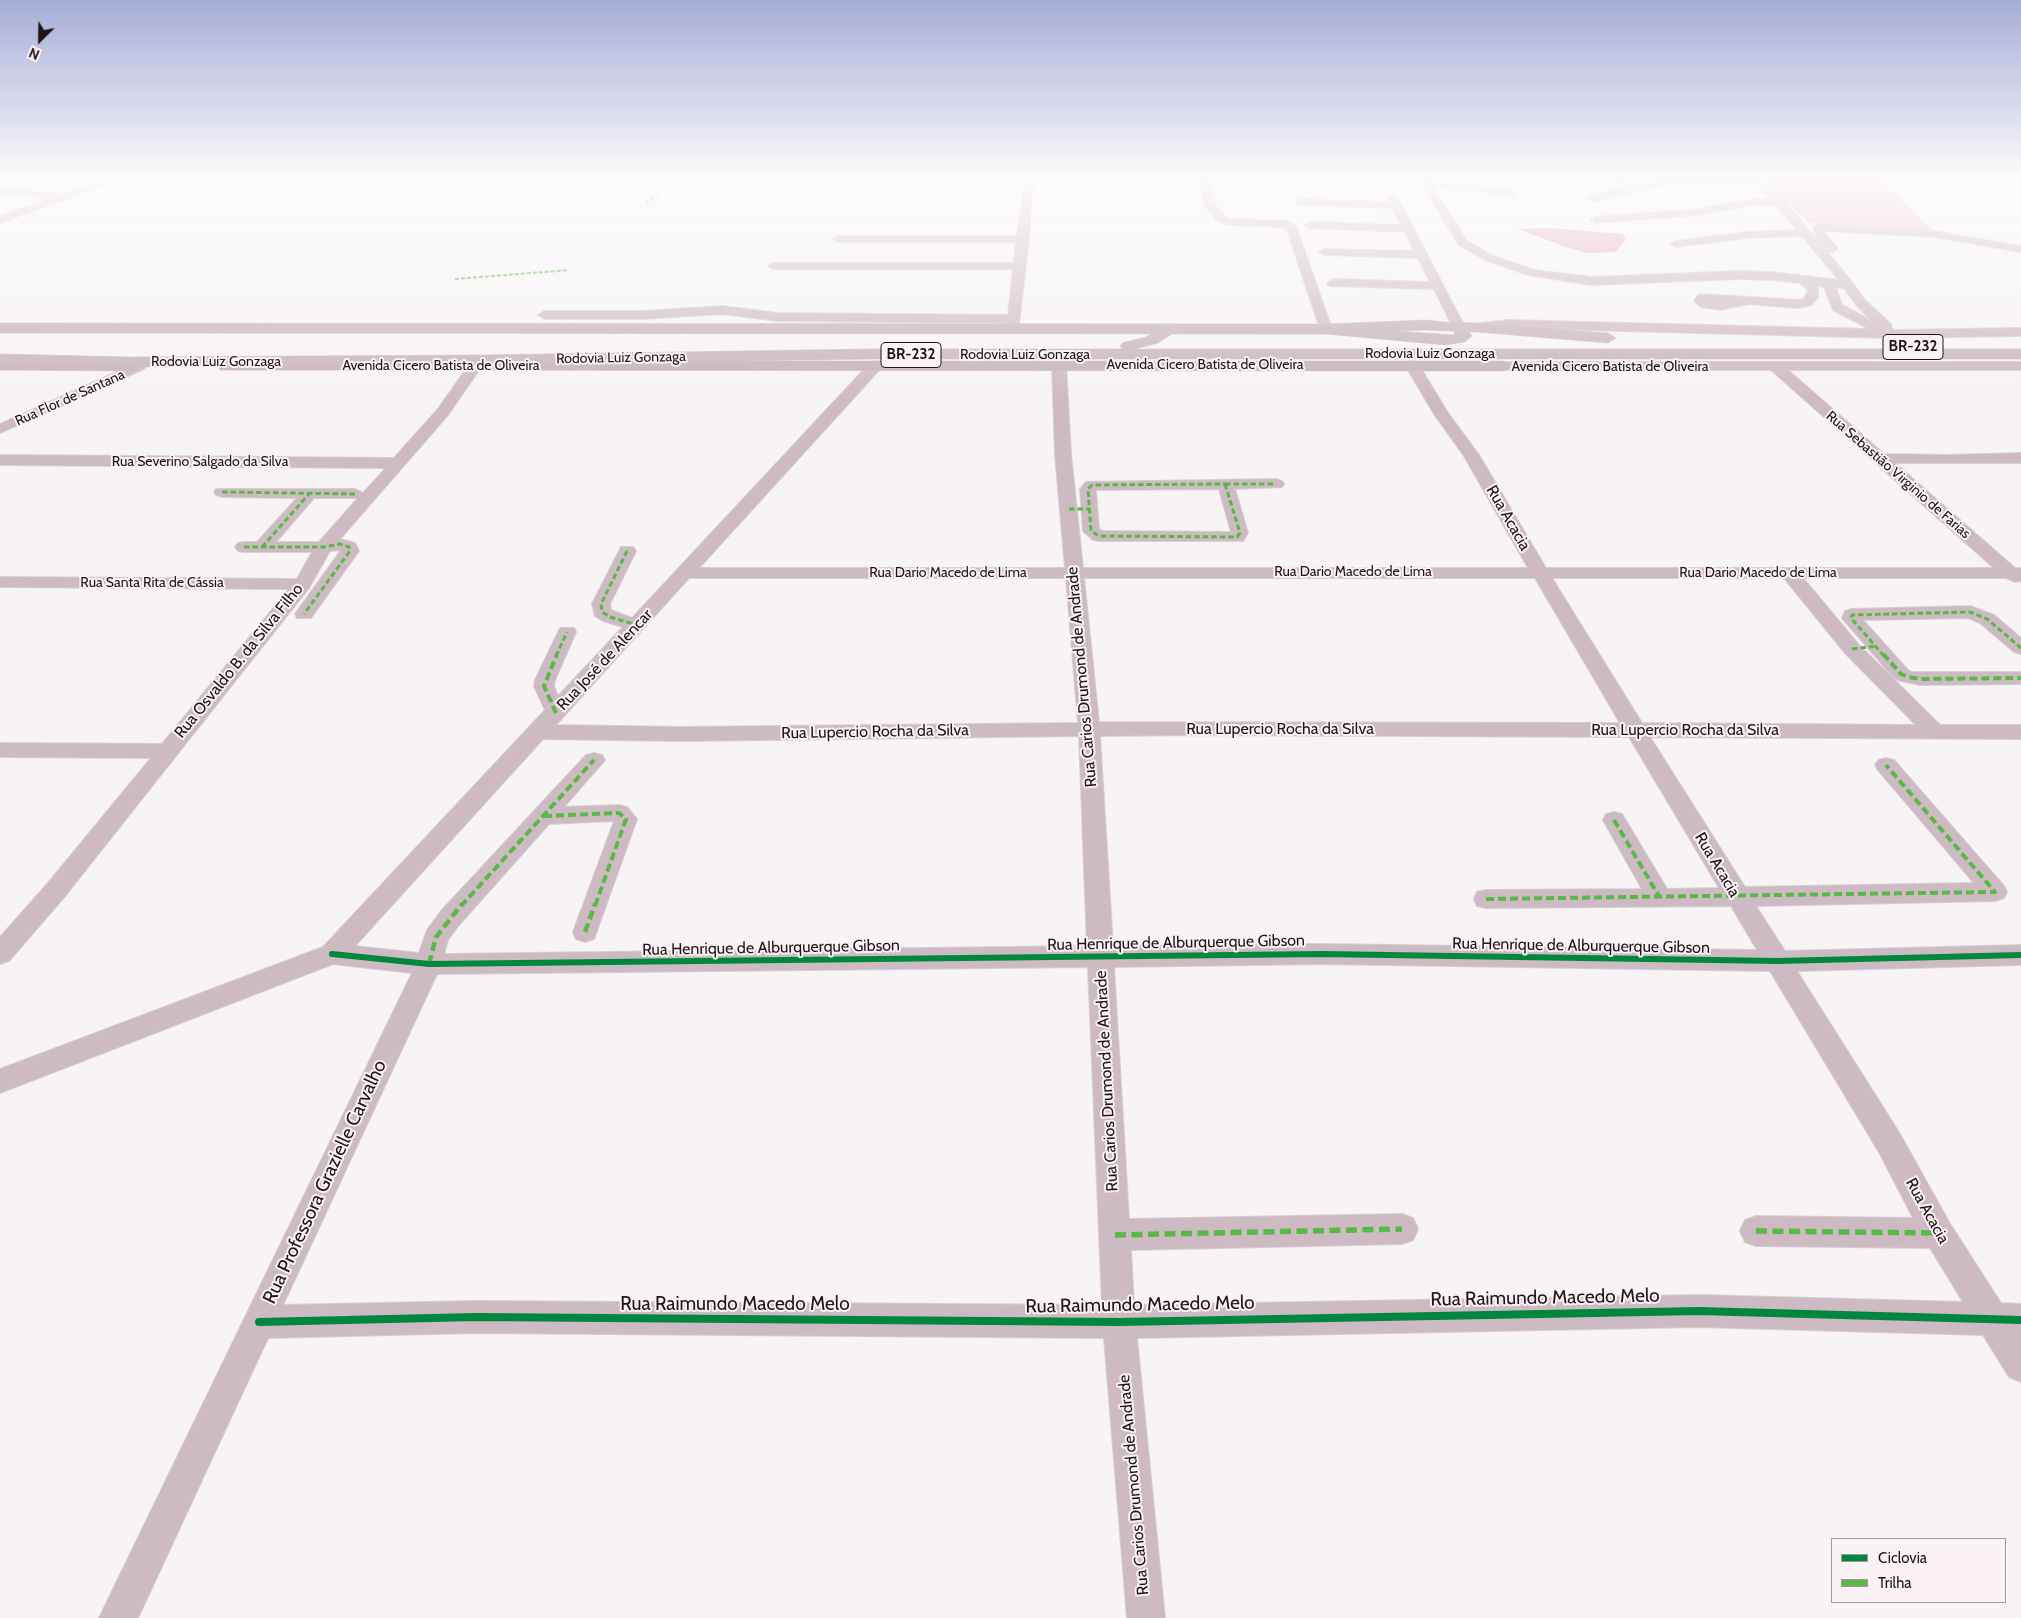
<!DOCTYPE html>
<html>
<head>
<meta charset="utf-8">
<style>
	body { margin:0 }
	#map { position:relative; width:2021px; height:1618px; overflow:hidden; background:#f8f4f6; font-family:Cabin,sans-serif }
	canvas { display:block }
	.legend { position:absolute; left:1831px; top:1538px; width:175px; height:65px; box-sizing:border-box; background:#faf2f5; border:1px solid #a3999d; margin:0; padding:6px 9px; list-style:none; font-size:15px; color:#211318 }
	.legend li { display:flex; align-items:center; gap:10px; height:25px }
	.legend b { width:25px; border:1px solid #a3999d }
	.north { position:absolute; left:15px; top:15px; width:50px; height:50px; -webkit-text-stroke:4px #faf2f5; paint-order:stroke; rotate:203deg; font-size:14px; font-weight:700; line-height:20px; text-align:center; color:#211318 }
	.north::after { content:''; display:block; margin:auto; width:18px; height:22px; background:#211318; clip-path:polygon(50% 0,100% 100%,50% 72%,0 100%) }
</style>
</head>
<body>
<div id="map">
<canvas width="2021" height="1618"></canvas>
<ul class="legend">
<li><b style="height:6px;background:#00873e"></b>Ciclovia</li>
<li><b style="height:6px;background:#58b947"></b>Trilha</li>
</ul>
<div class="north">N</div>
</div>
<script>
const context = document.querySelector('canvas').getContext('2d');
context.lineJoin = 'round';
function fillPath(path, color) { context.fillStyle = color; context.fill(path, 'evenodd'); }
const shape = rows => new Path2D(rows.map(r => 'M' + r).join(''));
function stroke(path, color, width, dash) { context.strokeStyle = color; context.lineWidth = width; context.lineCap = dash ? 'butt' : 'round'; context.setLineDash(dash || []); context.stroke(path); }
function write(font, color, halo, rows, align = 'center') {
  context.font = font + ' Cabin,sans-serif'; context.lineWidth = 4; context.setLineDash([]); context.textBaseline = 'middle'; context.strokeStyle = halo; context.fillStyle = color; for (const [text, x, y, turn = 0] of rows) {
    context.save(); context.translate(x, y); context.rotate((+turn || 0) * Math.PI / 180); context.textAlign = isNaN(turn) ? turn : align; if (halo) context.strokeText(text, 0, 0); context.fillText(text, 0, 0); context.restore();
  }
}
fillPath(shape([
	[1876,175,1933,231,1809,223,1773,190,1764,176]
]), '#f1bcd2');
fillPath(shape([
	[1550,228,1622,234,1626,238,1616,252,1587,253,1566,247,1518,229]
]), '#e4a4bf');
stroke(shape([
	[386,186,404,175]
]), '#e4a4bf', 2.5);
const minor = shape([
	[8,175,22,175,0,184,0,178,8,175],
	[117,175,130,175,0,223,0,216,51,198,0,193,0,187,62,194,117,175],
	[1026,175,1036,175,1032,192,1029,239,1018,332,1008,332,1007,323,778,321,722,314,643,319,544,319,538,315,544,311,643,311,722,306,778,313,1008,315,1013,269,774,269,768,266,774,263,1014,263,1016,242,838,242,833,239,838,236,1017,236,1026,175],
	[1196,175,1206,175,1215,205,1224,216,1231,219,1285,221,1296,226,1332,329,1331,332,1321,332,1287,230,1283,227,1229,225,1216,220,1205,205,1196,175],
	[1416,175,1426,175,1429,180,1516,190,1516,194,1512,195,1433,187,1467,241,1493,256,1534,270,1592,277,1739,271,1772,272,1839,280,1802,236,1746,238,1676,247,1670,244,1676,241,1746,232,1797,230,1777,206,1754,205,1697,215,1595,223,1590,220,1595,217,1697,209,1754,199,1772,200,1755,184,1667,184,1594,201,1590,200,1590,196,1631,186,1582,178,1577,175,1597,175,1642,183,1667,178,1760,179,1776,191,1848,277,1865,300,1891,324,1893,330,2021,328,2021,336,1888,338,1508,328,1468,332,1454,330,1434,289,1329,286,1327,283,1333,279,1430,282,1418,258,1325,255,1319,252,1325,249,1414,251,1405,232,1310,228,1305,225,1310,222,1401,225,1392,208,1300,205,1295,202,1300,199,1389,202,1388,199,1393,196,1398,199,1464,325,1508,320,1869,329,1833,310,1824,287,1818,286,1818,297,1812,305,1799,308,1749,304,1720,310,1701,307,1694,301,1698,295,1702,294,1799,300,1804,299,1808,290,1800,283,1772,280,1739,279,1592,285,1528,275,1485,260,1459,245,1416,175],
	[1836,288,1844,288,1857,306,1872,321,1842,305,1836,288],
	[1818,224,1934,231,2021,246,2021,252,1934,237,1824,231,1838,249,1832,252,1828,251,1815,235,1813,227,1818,224],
	[876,361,881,362,883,365,881,368,699,568,1065,568,1055,454,1052,365,1059,361,1066,365,1071,454,1083,568,1528,568,1464,456,1434,414,1405,365,1412,361,1417,362,1448,413,1479,455,1546,568,1994,568,1771,370,1502,370,1495,366,1502,362,2021,362,2021,370,1788,370,1884,454,1947,455,2021,453,2021,463,1895,463,2015,568,2021,568,2021,581,2015,582,2006,578,1803,578,1859,645,1940,725,2021,725,2021,739,1650,737,1745,887,1974,883,1878,770,1875,765,1878,760,1886,758,1894,760,2004,886,2007,892,2004,898,1995,901,1756,906,1785,951,2021,945,2021,965,1797,971,1900,1134,1949,1222,2001,1303,2021,1304,2021,1382,2009,1377,1983,1335,1699,1327,1137,1338,1165,1618,1127,1618,1104,1338,476,1333,268,1338,138,1618,99,1618,412,973,333,964,0,1093,0,1069,323,947,545,710,534,686,535,680,560,628,574,628,576,632,555,680,554,686,558,696,623,627,603,621,595,616,592,604,621,547,633,547,636,551,610,604,611,610,632,618,871,362,876,361],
	[689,578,1066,578,1078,723,681,727,556,725,689,578],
	[1084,578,1535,578,1620,723,1099,722,1084,578],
	[1552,578,1784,578,1845,653,1916,725,1642,723,1552,578],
	[1196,735,1629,737,1719,888,1667,889,1622,814,1614,812,1606,814,1603,820,1642,889,1486,890,1477,892,1474,899,1477,906,1486,908,1731,906,1757,950,1322,944,1113,946,1100,736,1196,735],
	[1079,736,1087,946,444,954,448,940,459,925,549,824,614,821,573,932,576,939,585,942,594,939,637,819,627,807,619,805,564,807,605,760,602,755,594,753,586,755,441,911,427,930,419,953,355,946,543,739,681,741,1079,736],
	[1322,964,1770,971,1880,1154,1913,1218,1756,1216,1745,1220,1740,1231,1745,1242,1756,1246,1930,1248,1963,1302,1699,1295,1134,1305,1131,1250,1402,1244,1413,1240,1418,1229,1413,1218,1402,1214,1129,1219,1114,967,1322,964],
	[1088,967,1102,1305,476,1301,283,1305,437,974,1088,967],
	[139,362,144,363,146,366,144,369,0,433,0,424,139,362],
	[475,362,482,366,448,415,340,539,355,543,359,551,311,618,297,618,295,614,341,550,330,551,309,588,66,895,9,961,0,964,0,937,48,883,151,758,0,757,0,743,162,744,289,589,0,587,0,577,297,579,312,552,244,552,238,551,235,547,238,543,244,542,257,542,297,498,222,497,216,495,214,492,216,489,355,489,363,493,386,468,0,465,0,455,394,458,438,409,470,363,475,362],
	[314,498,358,498,319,542,276,542,314,498],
	[1276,479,1282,481,1284,484,1282,487,1235,489,1248,533,1243,541,1099,541,1093,540,1083,531,1080,489,1086,482,1276,479],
	[1219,489,1231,532,1103,531,1099,529,1096,490,1219,489],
	[1970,606,1994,615,2021,638,2021,654,2014,652,1980,623,1968,618,1863,620,1908,670,1912,672,2021,672,2021,684,1920,685,1901,681,1894,678,1842,618,1845,611,1852,609,1970,606]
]);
const major = shape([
	[1425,320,1465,324,1472,336,1465,342,1445,345,1326,334,0,333,0,323,1326,324,1425,320],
	[1425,330,1454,331,1455,335,1397,331,1425,330],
	[0,360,133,361,139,362,141,366,139,370,133,371,0,370,0,360],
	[226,361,1502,361,1508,362,1510,366,1508,370,1502,371,220,370,218,366,220,362,226,361]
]);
const highway = shape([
	[1459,322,1608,333,1616,338,1608,343,1453,330,1451,327,1453,324,1459,322],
	[1169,324,1177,329,1175,332,1158,343,1135,349,2021,349,2021,359,870,359,481,365,129,367,0,364,0,354,129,357,481,355,870,349,1122,349,1120,346,1122,343,1146,337,1169,324]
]);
stroke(minor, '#d5d1d2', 2);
stroke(major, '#d5d1d2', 1);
stroke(highway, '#d5d1d2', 1);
fillPath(minor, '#cebac2');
fillPath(major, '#c6b1ba');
fillPath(highway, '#c9b3be');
stroke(shape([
	[646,203,677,175],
	[455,279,569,270]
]), '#58b947', 2, [4, 2]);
stroke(shape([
	[1225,484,1240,533,1237,537,1099,536,1091,531,1088,489,1092,485,1225,484],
	[1225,484,1276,484],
	[222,492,355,494],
	[1069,509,1090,509],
	[244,547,324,547,340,544,349,547,350,551,304,614],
	[262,547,309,494],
	[627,551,601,604,602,612,610,617,637,625],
	[1852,649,1876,646],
	[556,656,567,632],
	[1884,656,1851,618,1852,615,1970,612,1987,619,2021,648]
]), '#58b947', 3, [5.5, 3]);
stroke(shape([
	[1883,654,1901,674,1908,677,1920,679,2021,678],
	[556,713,544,686,557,654],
	[544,816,619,813,626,819,595,906],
	[1614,820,1660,898],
	[1486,899,1995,892,1886,765],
	[461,906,594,760]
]), '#58b947', 4, [8, 4]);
stroke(shape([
	[585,932,595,904],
	[429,964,436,937,462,904]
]), '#58b947', 4.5, [9, 4.5]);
stroke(shape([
	[1756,1231,1938,1233],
	[1115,1235,1402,1229]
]), '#58b947', 5.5, [11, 5.5]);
stroke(shape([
	[332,954,429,964,1322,954,1778,961,2021,955]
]), '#00873e', 6);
stroke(shape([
	[259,1322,476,1317,1119,1322,1699,1311,2021,1320]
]), '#00873e', 8);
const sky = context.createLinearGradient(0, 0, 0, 401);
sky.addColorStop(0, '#a6aed8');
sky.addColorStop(0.44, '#fcfafb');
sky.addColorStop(1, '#fcfafb00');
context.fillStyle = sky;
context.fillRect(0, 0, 2021, 401);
write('14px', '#211318', '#faf2f5', [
	["Rodovia Luiz Gonzaga",1430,354],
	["Rodovia Luiz Gonzaga",1025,355],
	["Rodovia Luiz Gonzaga",621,358,-1],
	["Rodovia Luiz Gonzaga",216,362],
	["Avenida Cicero Batista de Oliveira",1205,365],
	["Avenida Cicero Batista de Oliveira",441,366],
	["Avenida Cicero Batista de Oliveira",1610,367],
	["Rua Flor de Santana",70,398,-24],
	["Rua Severino Salgado da Silva",200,462],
	["Rua Sebastião Virginio de Farias",1898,475,41],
	["Rua Dario Macedo de Lima",1353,572],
	["Rua Dario Macedo de Lima",948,573],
	["Rua Dario Macedo de Lima",1758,573],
	["Rua Santa Rita de Cássia",152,583]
]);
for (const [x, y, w] of [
	[1913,347,60],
	[911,355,60]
]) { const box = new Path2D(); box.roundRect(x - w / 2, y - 12.5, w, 25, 4); context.fillStyle = '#faf2f5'; context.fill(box); stroke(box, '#211318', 1); }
write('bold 15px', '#211318', null, [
	["BR-232",1913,347],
	["BR-232",911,355]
]);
write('16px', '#211318', '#faf2f5', [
	["Rua Acacia",1508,518,60],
	["Rua José de Alencar",605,660,-47],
	["Rua Osvaldo B. da Silva Filho",239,661,-51],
	["Rua Carios Drumond de Andrade",1082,677,-95],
	["Rua Lupercio Rocha da Silva",1280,729],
	["Rua Lupercio Rocha da Silva",1685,730],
	["Rua Lupercio Rocha da Silva",875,732,-1],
	["Rua Acacia",1717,865,59],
	["Rua Henrique de Alburquerque Gibson",1176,943,-1],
	["Rua Henrique de Alburquerque Gibson",1581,946,1],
	["Rua Henrique de Alburquerque Gibson",771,948,-1],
	["Rua Carios Drumond de Andrade",1107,1081,-93],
	["Rua Acacia",1927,1211,61],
	["Rua Carios Drumond de Andrade",1134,1485,-95]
]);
write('19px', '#211318', '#faf2f5', [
	["Rua Professora Grazielle Carvalho",325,1182,-65],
	["Rua Raimundo Macedo Melo",1545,1298,-1],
	["Rua Raimundo Macedo Melo",735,1304],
	["Rua Raimundo Macedo Melo",1140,1305,-1]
]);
</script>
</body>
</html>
